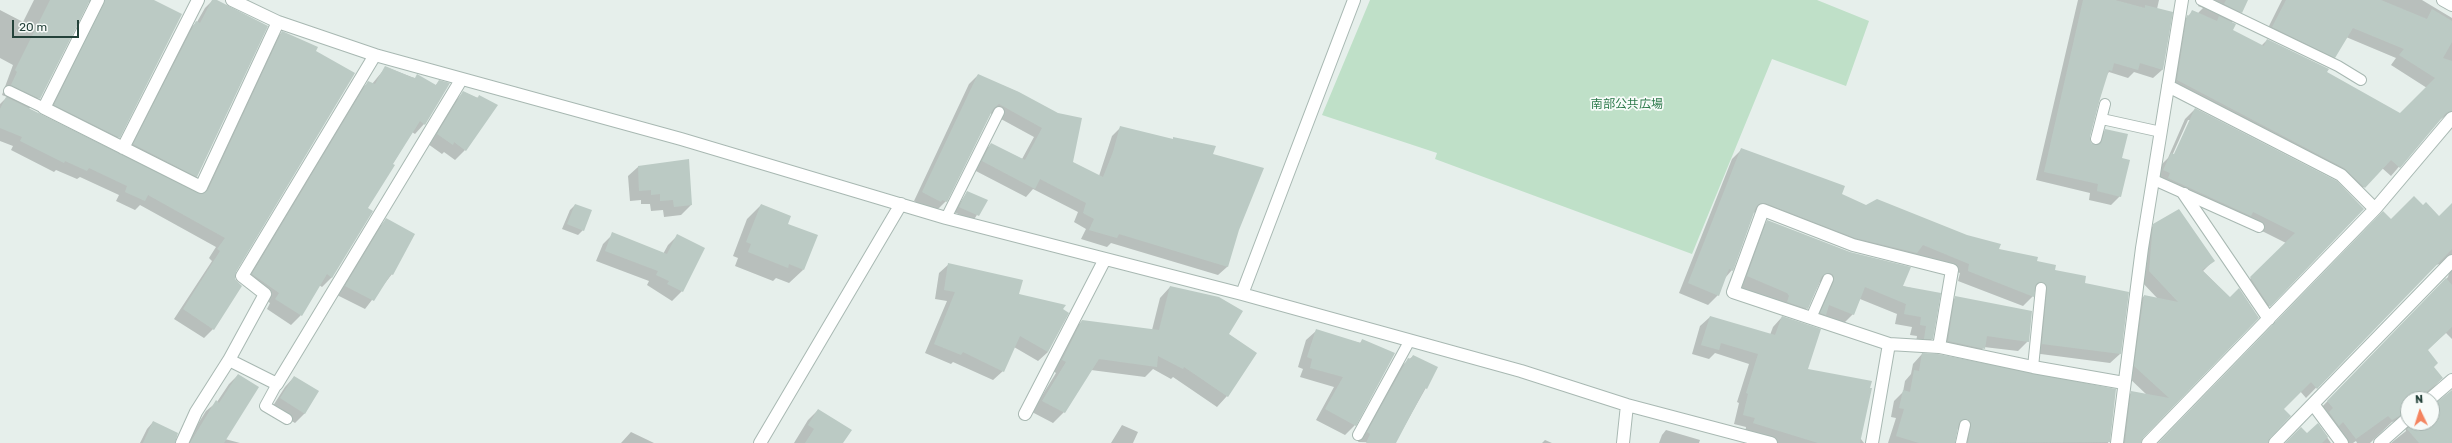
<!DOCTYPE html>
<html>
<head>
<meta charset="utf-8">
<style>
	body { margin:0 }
	#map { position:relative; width:2452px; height:443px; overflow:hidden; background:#e6efeb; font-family:Rubik,sans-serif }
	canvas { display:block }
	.north { position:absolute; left:2400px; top:391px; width:40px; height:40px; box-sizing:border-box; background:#f7fbf9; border:1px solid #a3b1ad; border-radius:50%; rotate:356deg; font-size:11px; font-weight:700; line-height:16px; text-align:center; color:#24423a }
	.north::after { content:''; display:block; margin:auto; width:14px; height:18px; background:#f4845f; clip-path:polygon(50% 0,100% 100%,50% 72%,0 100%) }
	.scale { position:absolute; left:12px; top:20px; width:67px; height:18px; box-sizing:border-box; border:2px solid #24423a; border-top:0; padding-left:5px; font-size:12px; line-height:14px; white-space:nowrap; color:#24423a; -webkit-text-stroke:3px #f7fbf9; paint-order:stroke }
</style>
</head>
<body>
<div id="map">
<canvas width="2452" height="443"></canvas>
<div class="north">N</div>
<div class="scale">20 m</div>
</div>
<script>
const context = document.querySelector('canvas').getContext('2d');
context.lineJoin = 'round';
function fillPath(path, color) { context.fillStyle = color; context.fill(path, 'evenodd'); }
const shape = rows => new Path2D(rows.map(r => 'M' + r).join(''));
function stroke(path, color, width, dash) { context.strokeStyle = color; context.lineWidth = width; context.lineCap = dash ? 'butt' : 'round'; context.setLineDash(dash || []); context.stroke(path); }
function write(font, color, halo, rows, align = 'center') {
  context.font = font + ' Rubik,"Noto Sans JP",sans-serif'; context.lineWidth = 3.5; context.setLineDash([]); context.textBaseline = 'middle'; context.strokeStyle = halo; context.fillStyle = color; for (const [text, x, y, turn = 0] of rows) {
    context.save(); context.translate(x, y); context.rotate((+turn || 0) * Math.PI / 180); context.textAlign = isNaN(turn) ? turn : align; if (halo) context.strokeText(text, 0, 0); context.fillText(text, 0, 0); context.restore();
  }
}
fillPath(shape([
	[1370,0,1817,0,1869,21,1846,86,1772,59,1692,254,1435,159,1437,153,1322,115]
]), '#bfe0c8');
fillPath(shape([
	[34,0,151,0,119,137,109,147,45,114,95,5,88,2,39,98,29,109,201,195,273,42,282,32,235,272,213,329,204,338,174,319,212,261,209,258,216,247,140,205,135,210,116,201,119,195,80,177,77,179,56,170,54,172,11,150,13,146,0,141,0,104,7,97,2,95,13,65,0,58,0,10,23,22],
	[213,0,215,0,197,176,188,185,125,153,187,31,197,22,205,8],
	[2078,0,2159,0,2157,9,2162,70,2153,78,2134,72,2128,78,2109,72,2106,76,2089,137,2090,144,2095,146,2097,139,2106,130,2121,159,2120,196,2111,205,2089,200,2090,193,2036,180],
	[2201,0,2247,0,2241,12,2231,23,2232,31,2261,46,2267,40,2400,115,2427,88,2391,65,2396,58,2346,37,2335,57,2326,66,2264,36,2282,0,2422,0,2452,18,2452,111,2438,121,2391,176,2382,168,2355,196,2336,177,2168,89,2184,20,2193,11,2198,13,2203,8,2198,6],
	[386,67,435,86,439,81,424,124,415,134,412,132,366,208,332,277,322,287,319,285,301,315,291,325,267,309,270,303,243,284,359,91,369,82,372,84],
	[978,75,1018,92,1072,162,1099,176,1112,136,1121,127,1172,140,1174,138,1212,155,1238,229,1227,267,1218,275,1111,243,1107,247,1081,239,1086,229,1074,222,1078,212,1033,189,1026,197,974,170,982,153,991,144,1022,159,1034,137,990,113,946,201,937,210,931,210,914,201,969,84],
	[464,92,477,98,479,96,465,150,455,160,444,152,442,154,428,144,454,102],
	[2195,109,2363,209,2260,315,2241,288,2286,243,2244,222,2241,225,2159,188,2161,183,2154,180,2162,164,2168,158,2185,119],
	[2188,120,2191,120,2173,159,2171,158],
	[1741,150,1866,206,2036,262,2084,283,2120,354,2110,363,2033,353,2038,299,2034,290,2033,296,2023,306,1958,281,1960,273,1914,255,1845,247,1753,212,1732,270,1725,278,1718,295,1708,305,1679,293,1732,159],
	[688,160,691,205,681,215,664,217,663,210,651,211,650,204,641,204,641,200,630,201,628,176,638,167],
	[967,192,986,201,973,221,954,212],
	[575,205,583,230,578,235,562,229,570,210],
	[761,205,787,224,803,270,789,283,776,278,773,281,735,266,738,258,733,256,747,219],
	[2452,205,2452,339,2446,333,2427,350,2433,367,2442,378,2422,399,2408,399,2408,423,2432,423,2432,406,2452,391,2452,443,2391,443,2406,431,2404,423,2400,420,2392,422,2370,443,2357,443,2356,441,2353,443,2334,443,2319,423,2324,418,2318,411,2448,277,2450,269,2443,263,2436,265,2306,398,2300,391,2283,409,2267,443,2159,443,2391,220,2423,206,2439,217],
	[386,220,392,274,365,309,337,295,378,228],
	[1768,221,1902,286,1939,294,1932,339,1922,349,1915,348,1917,336,1910,335,1912,327,1895,324,1897,314,1860,299,1853,314,1843,324,1815,324,1824,285,1820,282,1807,308,1797,318,1780,306,1737,286,1758,231],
	[2154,225,2214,260,2203,271,2230,298,2258,318,2136,443,2117,443,2123,401,2132,392,2147,395,2126,375,2135,305,2144,296,2158,299,2140,280,2145,234],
	[613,234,663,254,668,245,678,235,682,291,672,301,647,285,649,281,596,261,603,244],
	[949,264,1018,295,1048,352,1038,361,1014,347,1003,371,993,380,953,362,951,364,925,353,947,301,935,299,939,273],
	[1170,287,1228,335,1227,396,1217,407,1173,377,1171,379,1153,369,1145,377,1091,370,1064,412,1053,423,1032,412,1056,373,1052,370,1071,332,1082,321,1152,330,1160,298],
	[1956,297,2028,341,2018,351,1984,347,1974,359,1938,351,1946,307],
	[1710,317,1770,335,1773,327,1782,317,1807,369,1864,443,1778,443,1745,433,1746,427,1734,424,1739,403,1737,402,1749,364,1715,353,1709,359,1692,354,1700,326],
	[1316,331,1360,343,1362,340,1355,425,1345,435,1316,420,1334,387,1300,377,1303,369,1298,367,1306,340],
	[1922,354,2115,390,2108,443,1961,443,1962,433,1957,428,1954,443,1888,443,1896,418,1891,417,1894,401,1903,392,1905,381,1911,374,1913,364],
	[1413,356,1437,368,1395,443,1358,442,1398,369],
	[238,375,225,439,240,443,186,443,206,411,217,402,229,384],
	[294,377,305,413,295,423,271,409,285,387],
	[818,410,842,443,794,443,808,420],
	[153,422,174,443,140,443,147,429],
	[2318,424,2331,443,2286,443,2307,435],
	[1122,425,1138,432,1133,443,1111,443],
	[1666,430,1700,440,1699,443,1659,443,1662,435],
	[631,432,654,443,621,443],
	[1545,440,1552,443,1542,443]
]), '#0003');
fillPath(shape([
	[50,0,90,0,40,99,11,85,17,72,15,70],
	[105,0,154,0,182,14,120,138,54,105],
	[212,0,217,0,268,26,197,177,133,144,196,21,200,23],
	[2083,0,2115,0,2145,8,2145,5,2173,12,2163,70,2140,63,2138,70,2114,63,2112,71,2109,70,2099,102,2090,137,2091,143,2097,145,2101,143,2105,129,2128,134,2122,158,2130,160,2121,197,2097,191,2098,184,2044,172],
	[2226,0,2248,0,2242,13,2224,4],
	[2286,0,2381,0,2427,19,2432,9,2452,21,2452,42,2443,58,2452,61,2452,111,2446,113,2400,168,2391,160,2365,188,2344,168,2177,80,2187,15,2189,16,2192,10,2217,21,2219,16,2236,24,2233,30,2264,46,2267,39,2329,69,2327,72,2400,113,2435,78,2399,55,2404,49,2353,28,2335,58,2272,27],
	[282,31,318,47,316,51,355,73,236,272,235,279,242,286,214,330,183,309,220,251,217,249,225,238,148,195,145,201,125,192,127,186,89,168,87,171,65,161,64,163,20,141,22,137,0,128,0,109,6,97,202,194,208,190],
	[385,66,411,77,415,78,417,74,436,85,439,80,450,83,425,125,420,121,393,164,395,165,368,208,373,211,332,278,327,274,302,316,275,299,279,293,252,274,368,81,375,84],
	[978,74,1019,92,1058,113,1082,118,1073,162,1103,177,1113,152,1120,126,1173,139,1173,137,1216,146,1213,154,1264,168,1239,230,1228,267,1119,234,1117,238,1089,230,1094,219,1083,213,1086,203,1040,179,1035,189,982,161,991,143,1025,160,1042,128,999,104,993,109,947,202,942,200,941,202,922,192],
	[463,91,478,98,479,95,498,105,466,151,454,142,453,145,437,134],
	[2195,108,2337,181,2364,209,2270,307,2250,277,2295,233,2253,212,2251,216,2168,178,2170,173,2163,170,2171,153,2174,154],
	[1741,148,1845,186,1842,194,1866,205,1877,199,1967,235,2001,244,1999,249,2038,257,2037,261,2056,265,2055,270,2086,276,2085,283,2129,292,2121,354,2042,344,2047,289,2044,283,2036,284,2034,297,1968,271,1969,264,1923,245,1917,253,1855,238,1765,203,1759,204,1756,207,1733,271,1729,269,1719,296,1688,283],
	[689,159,692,205,674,207,673,200,660,201,660,194,651,195,651,190,639,191,638,166],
	[967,191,988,200,979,216,959,207],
	[2414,196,2423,205,2426,202,2439,216,2452,203,2452,249,2317,389,2311,382,2284,409,2291,416,2270,438,2268,443,2158,443,2383,211,2391,219],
	[575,204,592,210,584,231,567,224],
	[761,204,791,216,788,224,818,235,804,270,789,264,788,268,748,252,751,244,746,242],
	[2179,209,2215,261,2202,270,2230,297,2239,288,2259,318,2143,438,2141,443,2125,443,2131,391,2169,398,2134,366,2144,295,2178,302,2149,271,2153,224],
	[386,218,415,234,393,275,391,274,374,301,345,286],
	[1767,220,1850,252,1911,267,1903,286,1941,293,1933,339,1924,339,1926,326,1920,325,1921,317,1904,314,1906,304,1865,287,1854,315,1829,305,1826,315,1820,313,1834,281,1833,275,1830,273,1822,276,1808,309,1787,302,1789,296,1787,293,1747,276],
	[612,232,667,254,677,234,705,248,683,292,667,284,669,281,656,275,658,271,605,251],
	[948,263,1023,280,1019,294,1066,305,1063,309,1069,313,1048,352,1020,336,1004,372,963,352,961,355,934,344,955,292,944,290],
	[2446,278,2452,285,2452,327,2428,350,2438,363,2434,367,2443,378,2425,393,2423,399,2408,399,2408,411,2392,420,2388,416,2356,439,2343,422,2339,426,2329,412,2333,408,2327,401],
	[1170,286,1219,297,1243,311,1229,334,1257,353,1228,397,1184,367,1183,369,1158,356,1157,367,1099,359,1065,413,1042,401,1066,362,1062,360,1082,320,1159,330],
	[1955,296,2032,311,2029,342,1987,336,1985,349,1948,341],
	[1710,316,1775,335,1782,316,1821,329,1808,369,1872,381,1870,388,1872,388,1860,443,1818,443,1753,423,1755,418,1743,415,1748,394,1746,393,1758,354,1721,343,1719,350,1701,345],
	[1316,329,1361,343,1362,339,1395,353,1356,426,1325,409,1343,377,1310,368,1312,359,1307,357],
	[1922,353,1938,354,2116,389,2110,442,1968,443,1971,423,1966,419,1959,423,1955,443,1919,443,1896,436,1904,409,1899,408,1903,390,1910,392,1914,370,1919,371],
	[1413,355,1438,367,1427,389,1425,388,1396,443,1366,443,1370,434,1367,432,1408,358,1411,359],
	[238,374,259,387,224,443,190,443,216,400,219,403],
	[294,376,319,391,305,414,280,398],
	[2452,390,2452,443,2419,443,2407,429,2413,423,2432,423,2432,406],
	[818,409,852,430,843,443,805,443,814,429,808,425],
	[153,421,178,433,175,443,143,443],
	[2318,423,2328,437,2322,443,2285,443,2301,427,2307,433]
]), '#bbcac4');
const service = shape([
	[2201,0,2338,66,2361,80],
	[9,91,44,108],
	[2102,119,2161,132],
	[2096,139,2105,104],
	[2154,180,2259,227],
	[946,218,999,112],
	[1811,318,1828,279],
	[2033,367,2041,288],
	[277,384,265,406,287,419],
	[1358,435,1410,340],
	[1961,443,1965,425]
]);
const minor = shape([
	[98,0,44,108,201,187,278,22],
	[232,0,278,22,375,55],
	[2443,0,2452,5],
	[123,148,198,0],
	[2184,194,2269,319],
	[2375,209,2452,118],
	[1242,294,1354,0],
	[1939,347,1952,270,1853,245,1763,210,1733,292,1889,344,1939,347,2033,367,2124,383],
	[229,360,277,384,461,80],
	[2430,399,2452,380],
	[2313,404,2342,443],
	[1025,414,1105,259],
	[182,443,196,412,229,360,265,294,242,276,375,55,681,139,946,218,1242,294,1521,371,1627,405,1771,443],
	[760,443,901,204],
	[1623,443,1627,405],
	[1872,443,1889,344],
	[2117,443,2142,248,2182,0],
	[2148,443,2375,209,2341,175,2168,86],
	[2275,443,2452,261],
	[2380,443,2408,418]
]);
stroke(service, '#a8b8b2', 12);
stroke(minor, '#a8b8b2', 14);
stroke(service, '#fff', 10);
stroke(minor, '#fff', 12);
write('12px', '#2d7a4b', '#f7fbf9', [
	["南部公共広場",1627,105]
]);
</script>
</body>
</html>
